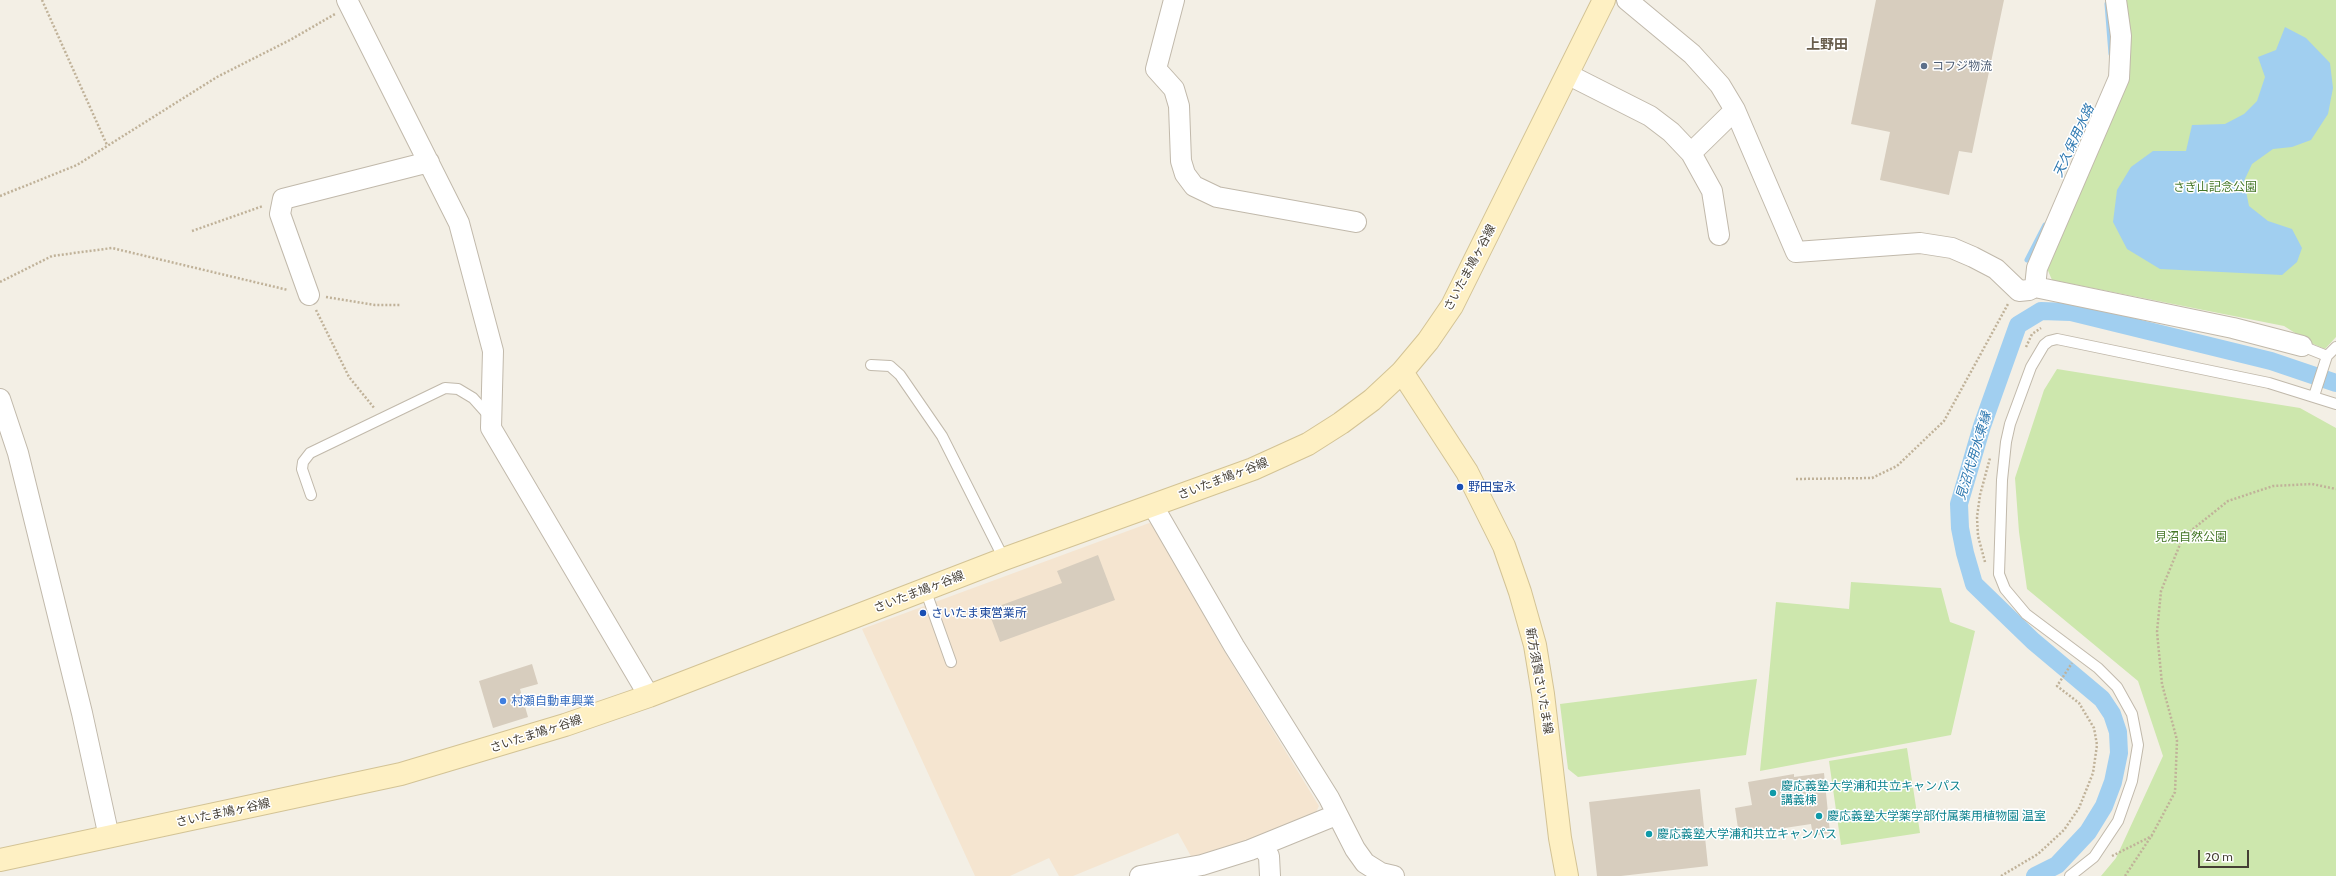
<!DOCTYPE html>
<html>
<head>
<meta charset="utf-8">
<style>
	body { margin:0 }
	#map { position:relative; width:2336px; height:876px; overflow:hidden; background:#f3efe5; font-family:Cabin,sans-serif }
	canvas { display:block }
	.scale { position:absolute; left:2198px; top:850px; width:51px; height:18px; box-sizing:border-box; border:2px solid #453f35; border-top:0; padding-left:5px; font-size:12px; line-height:14px; white-space:nowrap; color:#453f35; -webkit-text-stroke:3px #fff; paint-order:stroke }
</style>
</head>
<body>
<div id="map">
<canvas width="2336" height="876"></canvas>
<div class="scale">20 m</div>
</div>
<script>
const context = document.querySelector('canvas').getContext('2d');
context.lineJoin = 'round';
function fillPath(path, color) { context.fillStyle = color; context.fill(path, 'evenodd'); }
const shape = rows => new Path2D(rows.map(r => 'M' + r).join(''));
function stroke(path, color, width, dash) { context.strokeStyle = color; context.lineWidth = width; context.lineCap = dash ? 'butt' : 'round'; context.setLineDash(dash || []); context.stroke(path); }
function write(font, color, halo, rows, align = 'center') {
  context.font = font + ' Cabin,"Noto Sans JP",sans-serif'; context.lineWidth = 3; context.setLineDash([]); context.textBaseline = 'middle'; context.strokeStyle = halo; context.fillStyle = color; for (const [text, x, y, turn = 0] of rows) {
    context.save(); context.translate(x, y); context.rotate((+turn || 0) * Math.PI / 180); context.textAlign = isNaN(turn) ? turn : align; if (halo) context.strokeText(text, 0, 0); context.fillText(text, 0, 0); context.restore();
  }
}
fillPath(shape([
	[1152,522,1223,649,1319,806,1315,814,1269,833,1192,858,1178,833,1073,876,1059,876,1049,858,1010,876,975,876,862,629]
]), '#f5e5d0');
fillPath(shape([
	[2122,0,2336,0,2336,337,2325,349,2311,343,2284,326,2052,280,2046,266,2109,127,2126,73],
	[2057,369,2300,408,2336,428,2336,876,2101,876,2116,858,2163,756,2138,681,2027,589,2019,532,2015,478,2044,390],
	[1851,582,1941,588,1950,622,1975,631,1951,735,1760,771,1776,602,1849,609],
	[1757,679,1746,755,1578,777,1568,769,1560,704],
	[1907,748,1920,833,1841,845,1829,761]
]), '#cde7ad');
fillPath(shape([
	[2285,27,2306,38,2330,63,2333,88,2328,114,2311,140,2292,147,2273,149,2252,164,2244,181,2249,206,2268,221,2292,229,2302,248,2297,262,2282,275,2160,269,2127,249,2113,222,2117,190,2131,167,2153,151,2186,151,2192,125,2225,124,2244,114,2257,101,2265,77,2258,57,2276,50]
]), '#a1cff0');
stroke(shape([
	[2107,4,2111,54],
	[2027,260,2045,225]
]), '#a1cff0', 5);
stroke(shape([
	[2035,876,2057,865,2088,832,2104,806,2113,782,2119,753,2118,732,2112,714,2102,699,2033,641,1974,584,1965,553,1960,528,1959,504,1982,426,2018,325,2041,311,2071,312,2271,361,2336,383]
]), '#a1cff0', 18);
fillPath(shape([
	[1876,0,2004,0,1972,153,1959,151,1949,195,1880,180,1890,132,1851,124],
	[1098,555,1115,600,1000,642,988,610,1062,583,1057,571],
	[532,664,538,684,520,689,528,717,493,728,479,681],
	[1824,773,1830,833,1813,836,1811,824,1739,835,1735,808,1752,805,1748,782,1794,774,1794,777],
	[1700,789,1708,866,1621,876,1597,876,1589,802]
]), '#d7cdbe');
const lane = shape([
	[2302,346,2327,356],
	[2327,356,2336,347],
	[871,365,890,366,900,375,942,436,1004,559],
	[2314,396,2327,356],
	[311,495,302,469,303,462,310,453,445,388,458,389,473,398,490,417],
	[925,589,951,662],
	[2070,876,2094,857,2118,821,2132,781,2138,745,2132,714,2117,687,2098,668,2026,614,2005,589,1999,574,2002,480,2006,442,2010,424,2031,367,2044,345,2049,341,2057,339,2269,383,2336,404]
]);
const street = shape([
	[347,0,459,223,493,351,491,428,649,696],
	[1174,0,1156,69,1174,89,1179,106,1181,161,1185,174,1194,186,1217,197,1356,222],
	[1627,0,1692,54,1720,85,1735,110,1796,252,1920,243,1952,248,1973,257,1996,269,2019,291,2029,290,2035,287],
	[2116,0,2121,36,2119,78,2037,268,2035,287,2233,328,2302,346],
	[1567,74,1650,116,1671,132,1691,153,1712,191,1719,235],
	[1691,153,1735,110],
	[309,295,280,214,283,199,429,162],
	[0,399,18,453,82,713,109,837],
	[1153,506,1234,646,1329,798,1355,849,1365,863,1381,873,1394,876],
	[1261,846,1269,856,1270,876],
	[1140,876,1202,865,1250,850,1336,815]
]);
const secondary = shape([
	[1402,372,1467,472,1504,546,1520,592,1535,645,1543,694,1560,838,1567,876],
	[0,860,401,774,565,725,649,696,1004,559,1253,469,1308,444,1341,423,1372,400,1402,372,1428,341,1452,306,1604,0]
]);
stroke(lane, '#c1b9ab', 12);
stroke(street, '#c1b9ab', 22);
stroke(secondary, '#d3c395', 24);
stroke(shape([
	[42,0,107,145],
	[0,196,77,165,217,77,290,40,335,14],
	[192,231,263,206],
	[0,282,52,256,112,248,288,290],
	[326,297,375,305,401,305],
	[316,310,349,377,375,409],
	[2026,347,2032,334,2041,328],
	[1796,479,1872,478,1897,466,1944,421,2008,304],
	[1985,562,1978,536,1977,517,1980,495,1990,458],
	[2112,856,2152,836],
	[2001,876,2038,854,2064,830,2079,808,2093,773,2097,745,2094,728,2079,703,2057,686,2072,663],
	[2125,876,2152,835,2175,792,2177,740,2162,684,2157,632,2161,591,2183,537,2228,501,2273,486,2312,484,2336,489]
]), '#c0b299', 2.5, [2, 2]);
stroke(lane, '#fff', 10);
stroke(street, '#fff', 20);
stroke(secondary, '#fef0c3', 22);
for (const [x, y, r, color] of [
	[1924,66,4,"#5c6f8a"],
	[1460,487,4,"#1a4fb4"],
	[923,613,4,"#1a4fb4"],
	[503,701,4,"#3f7fe0"],
	[1773,793,4,"#0f9aa8"],
	[1819,816,4,"#0f9aa8"],
	[1649,834,4,"#0f9aa8"]
]) { const dot = new Path2D(); dot.arc(x, y, r, 0, 2 * Math.PI); context.fillStyle = color; context.fill(dot); stroke(dot, '#fff', 1.5); }
write('12px', '#4e5e75', '#fff', [
	["コフジ物流",1932,66]
], 'left');
write('12px', '#457728', '#fff', [
	["さぎ山記念公園",2215,187],
	["見沼自然公園",2191,537]
]);
write('12px', '#453f35', '#fff', [
	["さいたま鳩ヶ谷線",1470,268,-62],
	["さいたま鳩ヶ谷線",1223,479,-21],
	["さいたま鳩ヶ谷線",919,592,-21],
	["新方須賀さいたま線",1539,681,80],
	["さいたま鳩ヶ谷線",536,734,-18],
	["さいたま鳩ヶ谷線",223,813,-12]
]);
write('12px', '#164399', '#fff', [
	["野田宝永",1468,487],
	["さいたま東営業所",931,613]
], 'left');
write('12px', '#366cbe', '#fff', [
	["村瀬自動車興業",511,701]
], 'left');
write('12px', '#0d838f', '#fff', [
	["慶応義塾大学浦和共立キャンパス",1781,786],
	["講義棟",1781,800],
	["慶応義塾大学薬学部付属薬用植物園 温室",1827,816],
	["慶応義塾大学浦和共立キャンパス",1657,834]
], 'left');
write('italic 13px', '#2e79b1', '#fff', [
	["天久保用水路",2074,141,-65],
	["見沼代用水東縁",1974,456,-73]
]);
write('bold 14px', '#685d4c', '#fff', [
	["上野田",1827,45]
]);
</script>
</body>
</html>
